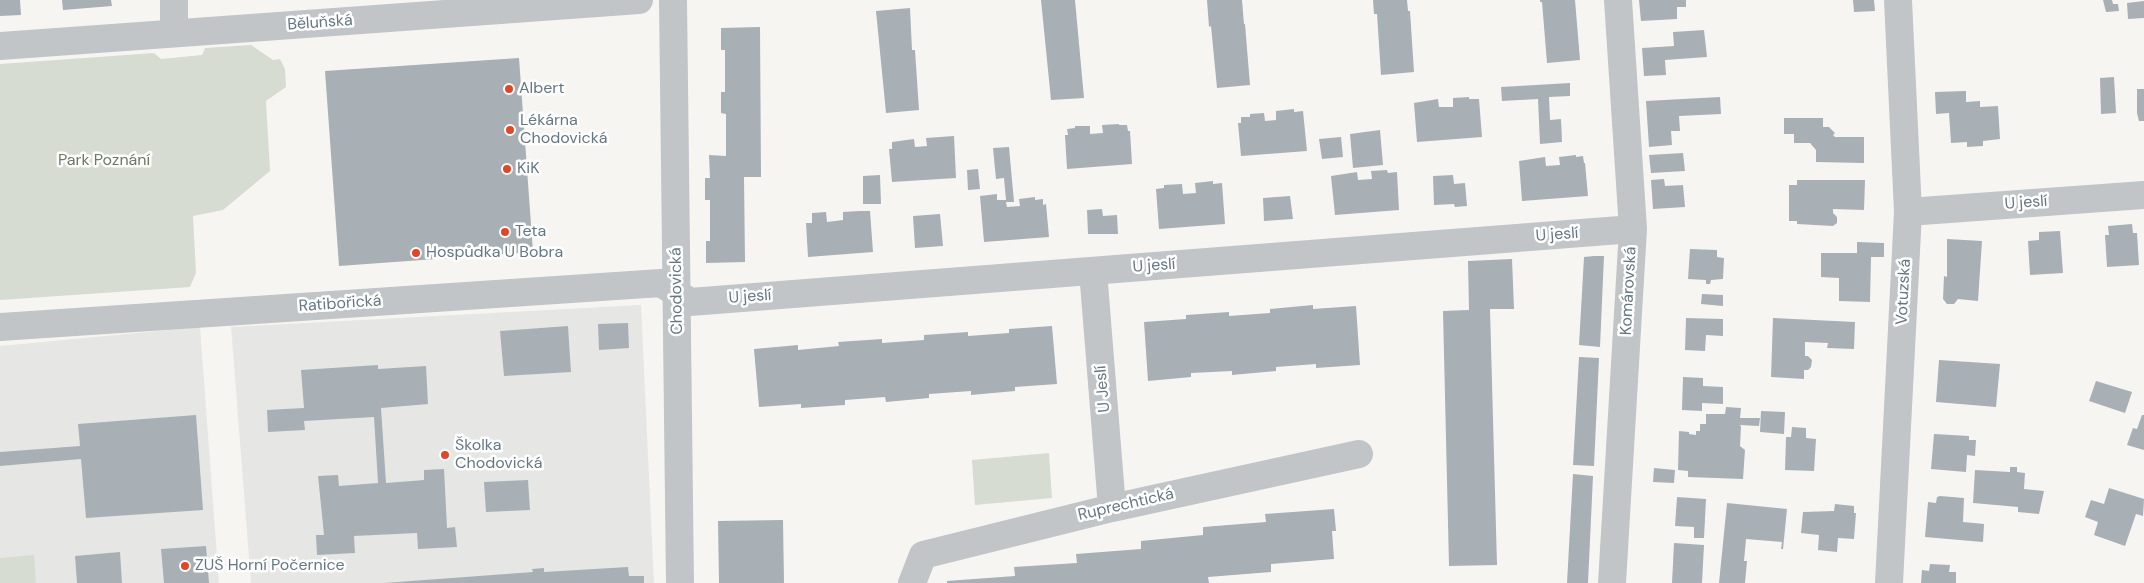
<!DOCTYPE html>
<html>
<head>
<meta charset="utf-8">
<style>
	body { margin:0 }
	canvas { display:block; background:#f6f5f2 }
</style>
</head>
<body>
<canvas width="2144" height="583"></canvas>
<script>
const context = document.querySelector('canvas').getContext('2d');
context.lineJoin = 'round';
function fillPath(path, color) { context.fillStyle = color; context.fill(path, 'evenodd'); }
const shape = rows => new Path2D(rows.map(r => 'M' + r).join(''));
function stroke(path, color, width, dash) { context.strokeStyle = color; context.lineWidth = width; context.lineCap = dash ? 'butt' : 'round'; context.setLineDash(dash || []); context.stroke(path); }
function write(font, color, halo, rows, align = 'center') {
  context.font = font + ' "DM Sans",sans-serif'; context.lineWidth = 5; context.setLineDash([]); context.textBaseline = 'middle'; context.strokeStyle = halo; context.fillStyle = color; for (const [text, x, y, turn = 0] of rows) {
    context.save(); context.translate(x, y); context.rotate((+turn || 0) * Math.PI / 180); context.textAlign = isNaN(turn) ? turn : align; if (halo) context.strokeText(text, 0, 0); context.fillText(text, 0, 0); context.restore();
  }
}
fillPath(shape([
	[641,305,654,583,251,583,231,327],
	[200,327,219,583,0,583,0,346]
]), '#e6e7e5');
fillPath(shape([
	[251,45,273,60,280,59,285,69,286,87,266,101,270,171,223,210,193,216,196,273,190,287,0,300,0,64,154,53,161,59,202,55,205,48],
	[1049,453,1052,498,975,505,972,460],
	[34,555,36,583,0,583,0,558]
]), '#d7dcd3');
fillPath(shape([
	[0,0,20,0,21,15,0,16],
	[62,0,111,0,112,6,63,10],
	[1041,0,1075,0,1084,98,1051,100],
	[1207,0,1242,0,1244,24,1245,24,1250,85,1217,88,1211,26,1209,27],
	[1373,0,1407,0,1408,11,1410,11,1414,72,1381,75,1377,14,1374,14],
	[1540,0,1575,0,1580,60,1547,63,1542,2,1540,2],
	[1639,0,1686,0,1686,7,1677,7,1677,19,1641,21],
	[1853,0,1874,0,1875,11,1854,12],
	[2103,0,2112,0,2113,4,2118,4,2119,11,2106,12],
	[2144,1,2144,18,2128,19,2127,3],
	[910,8,912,50,915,50,919,110,886,113,876,11],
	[760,27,761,177,744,177,745,262,706,263,706,241,710,241,710,200,705,200,705,178,710,178,709,155,726,156,726,114,721,113,721,92,725,92,725,50,721,50,721,28],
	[1704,30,1707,57,1665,60,1666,75,1644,76,1642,48,1674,46,1673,32],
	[519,58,533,252,339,266,325,71],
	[2114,77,2116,113,2101,114,2100,78],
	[1570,83,1570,96,1549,97,1550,120,1561,119,1562,142,1540,144,1538,99,1502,101,1501,87],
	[2137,89,2144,89,2144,121,2139,121,2137,113],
	[1966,91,1966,102,1980,101,1980,107,1998,106,2000,139,1983,141,1983,146,1967,147,1967,142,1951,143,1949,113,1936,114,1935,92],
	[1469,97,1469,99,1479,99,1482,137,1417,142,1414,103,1438,99,1439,107,1453,107,1453,98],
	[1720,97,1721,114,1679,116,1680,131,1671,131,1672,145,1649,147,1646,101],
	[1294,109,1294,112,1303,111,1307,151,1241,156,1238,123,1241,123,1241,117,1250,117,1250,114,1264,113,1265,121,1276,120,1276,111],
	[1784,118,1823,118,1823,127,1829,127,1835,133,1833,135,1835,137,1864,137,1864,163,1816,162,1816,150,1810,143,1794,143,1794,134,1784,134],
	[1119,124,1119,125,1127,125,1128,131,1130,131,1132,164,1067,169,1065,135,1068,135,1067,129,1075,128,1075,126,1090,126,1090,134,1103,133,1102,125],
	[1380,130,1383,165,1353,168,1350,134],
	[954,136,956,178,892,182,889,149,892,149,892,142,914,139,915,147,927,146,926,138],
	[1341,137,1343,157,1322,159,1319,139],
	[1009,147,1014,202,1006,202,1007,207,1020,206,1019,199,1035,197,1035,200,1043,199,1043,205,1046,204,1049,237,984,242,980,196,997,194,997,200,1006,200,1004,178,996,179,993,148],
	[1683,153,1685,171,1651,173,1649,155],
	[1576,155,1576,157,1583,156,1584,163,1585,163,1588,196,1522,201,1519,161,1545,157,1546,166,1560,165,1559,157],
	[978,169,980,189,968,190,967,170],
	[1387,170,1388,173,1397,172,1399,210,1335,215,1331,176,1357,172,1358,180,1372,179,1371,171],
	[880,175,881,204,863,204,863,176],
	[1453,175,1454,184,1465,183,1467,206,1455,207,1454,204,1434,205,1433,176],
	[1664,179,1665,186,1683,185,1685,207,1653,209,1651,180],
	[1797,180,1865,180,1864,210,1833,209,1833,213,1837,217,1837,223,1833,226,1797,224,1797,221,1789,221,1789,185,1797,185],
	[1213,181,1213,184,1222,183,1225,224,1159,229,1156,189,1164,188,1164,185,1182,184,1183,194,1196,193,1195,183],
	[1290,196,1293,219,1264,221,1263,198],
	[1102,209,1103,216,1117,215,1118,234,1088,234,1087,210],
	[860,211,870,211,873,252,808,257,806,223,812,223,812,213,826,212,827,222,843,220,843,212],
	[940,214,943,246,915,248,913,216],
	[2132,224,2133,233,2137,233,2139,265,2107,267,2105,235,2109,235,2108,226],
	[2060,231,2063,273,2030,275,2028,241,2039,240,2039,232],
	[1947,239,1982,241,1978,301,1958,299,1954,304,1947,304,1943,299,1944,276,1947,277],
	[1857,242,1884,243,1884,257,1871,257,1870,302,1839,301,1839,278,1821,277,1821,253,1857,253],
	[1690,249,1717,250,1717,257,1724,258,1723,279,1711,280,1710,284,1706,284,1706,280,1688,279],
	[1594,256,1604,256,1600,347,1579,345,1584,257],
	[1512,259,1514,309,1490,309,1497,565,1449,566,1443,311,1469,310,1468,261],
	[1702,294,1723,295,1723,306,1701,304],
	[1313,305,1313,309,1356,306,1360,365,1316,368,1316,364,1276,367,1276,371,1232,375,1232,371,1191,373,1191,377,1148,381,1144,322,1186,319,1186,315,1229,312,1229,316,1270,313,1270,309],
	[1686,318,1723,319,1723,336,1706,335,1705,351,1685,350],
	[1773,318,1855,322,1854,349,1827,348,1828,343,1805,342,1805,356,1808,356,1812,360,1811,367,1808,370,1804,370,1804,379,1771,377],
	[628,323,629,348,599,350,598,324],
	[568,326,571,372,504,376,500,331],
	[1052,326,1057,384,1015,387,1015,391,971,395,971,391,929,394,929,398,886,402,885,397,845,400,845,405,801,408,801,404,759,407,754,349,798,345,798,350,839,346,838,342,882,339,882,343,924,340,924,335,968,332,968,336,1009,333,1009,329],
	[1579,357,1599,358,1594,466,1573,465],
	[1939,360,2000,364,1996,407,1936,402],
	[378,365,378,369,426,366,428,404,381,408,386,483,424,480,424,470,444,469,447,528,455,527,457,547,418,549,417,533,354,536,355,553,317,555,316,535,324,535,318,476,338,475,339,486,378,483,374,417,304,421,305,430,268,432,267,410,304,408,301,370],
	[1683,377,1703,378,1703,386,1723,387,1723,404,1702,403,1702,411,1682,410],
	[2096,381,2132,392,2125,413,2089,401],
	[1726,407,1741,408,1740,418,1760,418,1759,426,1739,425,1741,426,1740,446,1745,450,1743,479,1688,477,1688,471,1678,470,1679,431,1689,432,1689,434,1696,435,1696,431,1700,431,1700,424,1706,424,1706,414,1725,414],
	[1761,411,1785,412,1784,434,1760,432],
	[196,415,203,510,86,518,81,459,0,466,0,452,80,446,78,424],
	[2142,415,2144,415,2144,450,2127,445,2133,428,2137,429],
	[1792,427,1806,428,1806,438,1816,439,1814,471,1785,470,1786,437,1791,437],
	[1934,434,1969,436,1969,440,1976,440,1975,456,1967,455,1966,472,1931,469],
	[2010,467,2017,467,2017,472,2025,473,2024,489,2044,491,2039,514,2018,512,2018,507,1973,503,1975,470,2010,472],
	[1654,468,1675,470,1674,483,1653,482],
	[1573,474,1593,476,1588,583,1567,583],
	[528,480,530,510,486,512,484,482],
	[2109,488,2144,499,2143,516,2136,514,2125,546,2094,535,2098,522,2085,517,2091,500,2104,504],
	[1940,496,1964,498,1963,522,1984,524,1983,542,1925,537,1928,502,1936,503,1937,497],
	[1677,497,1706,499,1704,538,1694,538,1694,527,1675,526],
	[1727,503,1787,509,1783,549,1781,549,1782,542,1746,539,1744,561,1747,561,1745,583,1719,583],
	[1835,504,1854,506,1854,513,1856,513,1854,539,1838,538,1837,552,1818,550,1819,535,1801,533,1803,512,1834,511],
	[1334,509,1336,531,1332,531,1334,559,1271,564,1271,572,1208,577,1209,583,947,583,947,581,1015,576,1014,567,1077,563,1076,554,1141,549,1141,541,1203,535,1203,527,1266,522,1265,514],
	[783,520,784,583,719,583,718,521],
	[1674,543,1704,545,1702,583,1672,583],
	[206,546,209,583,164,583,161,549],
	[120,552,122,583,77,583,75,556],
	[1930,564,1950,565,1949,572,1956,572,1956,583,1921,583,1922,570,1929,571],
	[628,567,629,576,644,576,644,583,384,583,533,572,532,569,544,568,544,572]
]), '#a8b0b5');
stroke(shape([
	[174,0,174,33],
	[673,0,680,583],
	[0,46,639,0],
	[1908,212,2144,195],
	[1093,271,1112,508],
	[0,327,661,283,690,302,1633,229],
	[912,583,923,555,1112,508,1359,454],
	[1612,583,1633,229,1618,0],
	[1889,583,1908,212,1898,0]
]), '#c1c5c8', 28);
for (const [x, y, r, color] of [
	[509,89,5,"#e04727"],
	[510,130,5,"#e04727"],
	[507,169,5,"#e04727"],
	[505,232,5,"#e04727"],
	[416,253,5,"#e04727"],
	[445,455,5,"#e04727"],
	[185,566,5,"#e04727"]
]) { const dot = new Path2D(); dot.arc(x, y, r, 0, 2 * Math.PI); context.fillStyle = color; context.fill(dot); stroke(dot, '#fff', 2); }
write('16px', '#657783', '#fff', [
	["Běluňská",320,23,-4],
	["U jeslí",2026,203,-4],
	["U jeslí",1557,235,-4],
	["U jeslí",1154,266,-4],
	["Chodovická",677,291,-91],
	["Komárovská",1629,291,-87],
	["Votuzská",1904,292,-87],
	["U jeslí",750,297,-4],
	["Ratibořická",340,304,-4],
	["U Jeslí",1103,389,-95],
	["Ruprechtická",1126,505,-13]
]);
write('16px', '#657783', '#fff', [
	["Albert",519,89],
	["Lékárna",520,121],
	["Chodovická",520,139],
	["KiK",517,169],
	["Teta",515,232],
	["Hospůdka U Bobra",426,253],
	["Školka",455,446],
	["Chodovická",455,464],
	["ZUŠ Horní Počernice",195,566]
], 'left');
write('16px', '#697a64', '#fff', [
	["Park Poznání",104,161]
]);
</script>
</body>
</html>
